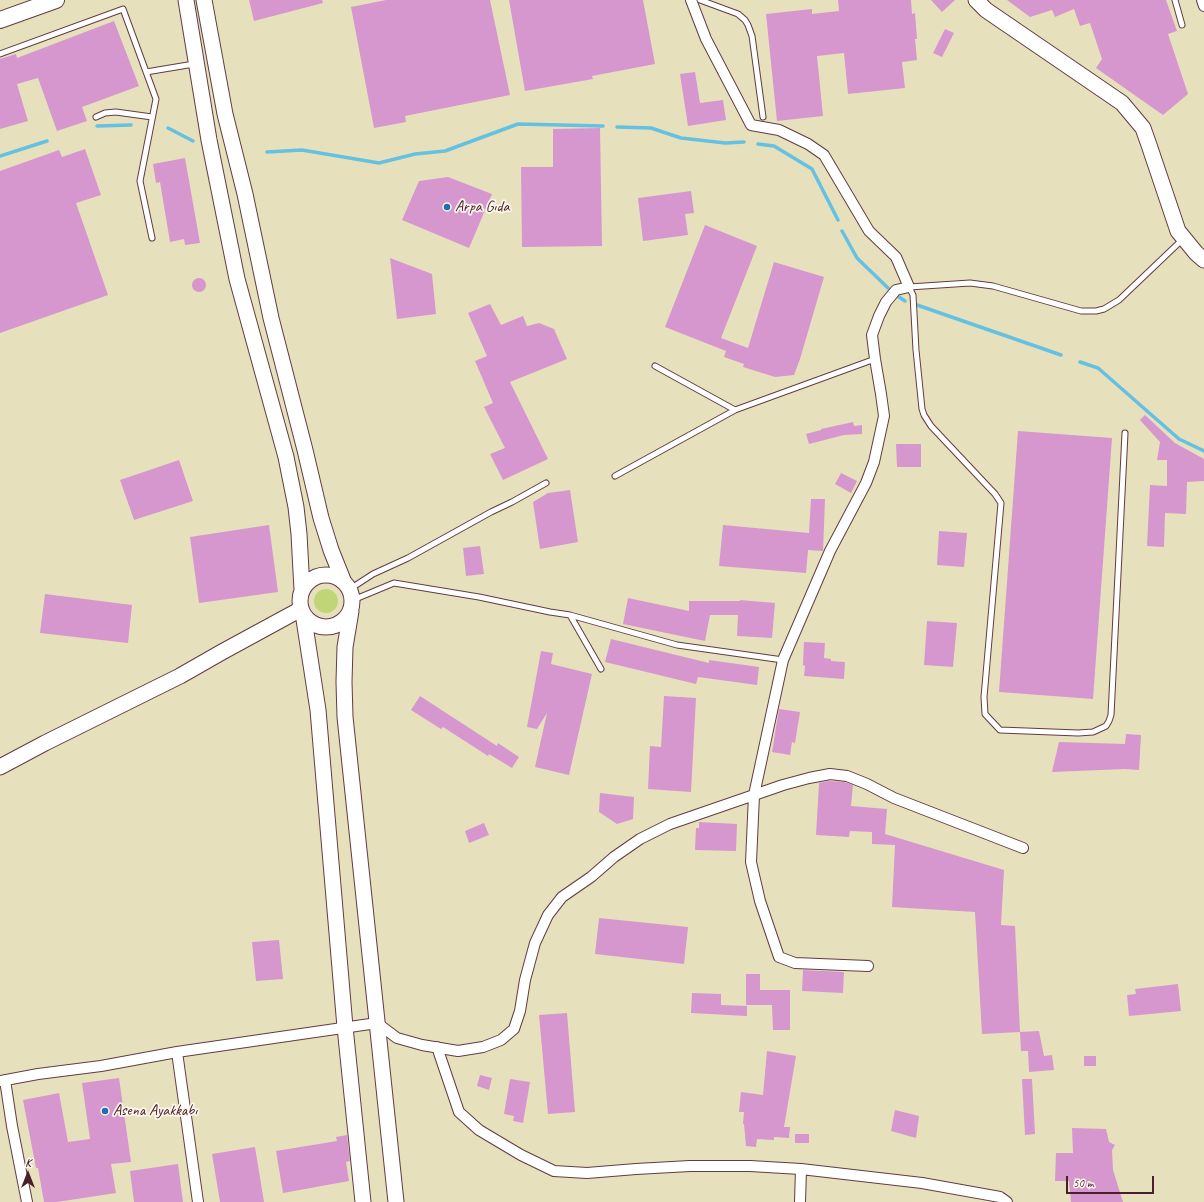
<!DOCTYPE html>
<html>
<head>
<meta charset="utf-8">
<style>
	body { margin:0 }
	#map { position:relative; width:1204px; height:1202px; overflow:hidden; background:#e7e0bd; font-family:Caveat,sans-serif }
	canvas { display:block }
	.north { position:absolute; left:8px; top:1154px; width:40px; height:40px; -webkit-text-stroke:3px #fbf7ec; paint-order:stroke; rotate:0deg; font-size:11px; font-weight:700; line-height:16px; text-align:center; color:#4a1f2b }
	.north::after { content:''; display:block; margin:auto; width:14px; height:18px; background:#4a1f2b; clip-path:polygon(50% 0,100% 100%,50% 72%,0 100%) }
	.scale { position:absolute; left:1066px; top:1176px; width:88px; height:18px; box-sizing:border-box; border:2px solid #4a1f2b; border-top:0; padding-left:5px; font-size:12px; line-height:14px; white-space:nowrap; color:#4a1f2b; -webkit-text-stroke:3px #fbf7ec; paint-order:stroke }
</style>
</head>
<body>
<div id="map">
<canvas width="1204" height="1202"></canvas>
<div class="north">K</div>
<div class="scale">50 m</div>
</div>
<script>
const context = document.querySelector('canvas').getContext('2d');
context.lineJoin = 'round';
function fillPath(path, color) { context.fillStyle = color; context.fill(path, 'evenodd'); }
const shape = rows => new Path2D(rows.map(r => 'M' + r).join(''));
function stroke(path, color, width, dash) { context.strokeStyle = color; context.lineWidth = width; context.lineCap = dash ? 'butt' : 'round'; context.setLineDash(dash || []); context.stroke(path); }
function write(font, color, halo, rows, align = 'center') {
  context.font = font + ' Caveat,sans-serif'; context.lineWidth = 3.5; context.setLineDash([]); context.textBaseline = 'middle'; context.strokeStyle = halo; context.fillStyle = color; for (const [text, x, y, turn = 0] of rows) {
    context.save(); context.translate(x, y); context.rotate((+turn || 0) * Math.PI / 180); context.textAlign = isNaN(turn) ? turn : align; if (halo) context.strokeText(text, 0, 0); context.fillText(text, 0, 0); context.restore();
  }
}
fillPath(shape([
	'314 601a12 12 0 1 1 24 0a12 12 0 1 1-24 0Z'
]), '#c0d578');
stroke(shape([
	[97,126,131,125],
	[617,127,651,128,681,138,725,143,744,142],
	[168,128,193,141],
	[758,144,774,146,812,169,838,220],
	[267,152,302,150,379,163,415,154,445,151,518,124,603,126],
	[0,156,47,141],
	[842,231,857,258,888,288],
	[896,295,905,301],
	[917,305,1061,355],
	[1080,362,1098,368,1179,439,1204,451]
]), '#64c1e2', 3.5);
fillPath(shape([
	[249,0,322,0,323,3,254,21],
	[386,0,490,0,510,95,405,116,406,122,374,128,351,7],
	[509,0,643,0,655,64,592,76,593,79,525,91],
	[838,0,911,0,912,14,915,13,917,39,915,39,917,60,902,62,905,88,848,94,844,53,817,56,823,116,777,121,766,14,812,9,812,14,839,11],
	[931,0,955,0,942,12],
	[1007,0,1166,0,1177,31,1168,34,1188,94,1163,115,1096,68,1102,59,1090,23,1080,26,1074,9,1055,17,1052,10,1030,17],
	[114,21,139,86,82,107,87,121,57,131,38,78,17,84,28,121,0,129,0,59,16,54,17,58],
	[945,29,954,33,942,57,933,53],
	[695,72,700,103,723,100,726,120,688,126,680,74],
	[600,128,602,246,522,247,521,167,553,167,553,129],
	[85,149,101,195,76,203,108,295,0,333,0,171,59,150,62,157],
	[185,158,200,243,185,245,184,239,170,242,160,182,156,183,153,164],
	[448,177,492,194,469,248,402,220,419,181],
	[691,191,694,213,685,214,688,235,643,241,638,198],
	[705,225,757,246,721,338,748,348,774,262,824,277,800,359,794,375,775,377,743,367,744,364,724,357,726,351,665,327],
	[390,258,432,274,436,314,397,319],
	'192 285a7 7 0 1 1 14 0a7 7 0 1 1-14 0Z',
	[490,304,501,325,523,316,527,326,539,323,554,329,567,359,510,382,548,459,503,480,490,454,505,448,484,407,493,403,475,361,487,356,468,313],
	[1145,415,1175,443,1204,459,1204,481,1187,482,1186,514,1165,513,1164,547,1147,546,1150,485,1167,486,1167,460,1157,460,1160,442,1140,420],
	[853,422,854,426,862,425,862,434,844,435,809,444,806,434,821,430,821,429],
	[1018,431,1112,438,1093,699,999,692],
	[896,444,921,444,921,467,897,467],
	[179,460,193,501,134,520,120,480],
	[841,473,857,481,851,493,835,484],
	[570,490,578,542,540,549,533,502,548,493],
	[811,499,825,499,823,551,808,550,806,573,719,566,723,525,809,533],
	[269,525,278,592,199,603,190,537],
	[939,531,967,533,964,567,937,565],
	[480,546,484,574,466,576,463,548],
	[45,594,132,605,128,643,40,633],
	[628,598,689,611,689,601,740,601,740,600,775,603,772,638,737,636,738,615,710,615,705,641,623,624],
	[927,621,957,623,953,667,924,665],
	[611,639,709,663,709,660,759,667,757,685,698,677,696,684,605,662],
	[804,642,825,643,824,658,831,659,831,661,845,662,844,679,804,676,805,666,803,665],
	[541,651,553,653,551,664,592,674,569,775,535,767,547,713,537,729,527,727],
	[420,696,497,746,498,743,519,757,512,768,489,754,488,756,443,727,441,729,411,710],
	[664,696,696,698,691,792,648,789,650,746,661,747],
	[779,709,800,712,795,743,792,742,790,755,772,752],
	[1126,734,1141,735,1139,770,1125,769,1052,772,1059,742,1125,744],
	[828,781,845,782,853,785,851,806,887,809,885,834,1004,870,1001,925,1015,926,1020,1032,1039,1031,1044,1056,1052,1055,1054,1070,1029,1072,1028,1051,1021,1051,1020,1032,982,1034,975,912,892,907,895,845,872,844,872,832,850,831,849,837,816,835,819,783],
	[600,793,634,797,633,819,617,824,599,812],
	[699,822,737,824,736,851,695,850,696,828,699,828],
	[484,823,489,835,469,843,465,831],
	[599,918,688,927,684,964,595,954],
	[279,940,283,979,256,981,252,942],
	[803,970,844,972,843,993,802,991],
	[746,974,760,974,760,990,790,990,790,1030,773,1030,772,1005,746,1005],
	[1178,984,1181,1011,1129,1016,1127,995,1136,994,1135,989],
	[692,993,721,994,721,1005,747,1006,747,1016,691,1013],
	[567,1013,575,1112,548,1114,539,1015],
	[767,1051,796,1056,784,1127,790,1127,789,1138,774,1137,774,1140,757,1139,756,1147,746,1146,744,1124,743,1124,744,1112,739,1112,741,1092,763,1095],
	[1084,1056,1096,1056,1096,1066,1084,1066],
	[480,1075,492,1078,489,1090,477,1086],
	[119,1078,131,1162,111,1164,116,1193,57,1202,44,1202,38,1168,36,1168,23,1100,59,1093,68,1142,90,1139,82,1083],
	[510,1079,530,1082,523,1123,513,1121,514,1116,504,1114],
	[1022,1079,1032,1079,1035,1134,1025,1135],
	[895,1110,919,1116,916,1138,891,1131],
	[1072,1128,1106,1129,1109,1142,1115,1145,1112,1150,1113,1170,1123,1202,1071,1202,1069,1181,1055,1181,1056,1153,1073,1153],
	[795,1134,809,1134,809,1143,795,1143],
	[347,1135,350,1161,346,1162,349,1181,283,1193,276,1151,337,1141,336,1137],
	[255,1147,264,1202,220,1202,212,1154],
	[178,1164,183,1202,134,1202,130,1171]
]), '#d697cf');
const lane = shape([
	[700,0,738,14,745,20,748,25,752,36,763,117],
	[1175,0,1182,25],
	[0,54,123,9,156,99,140,181,152,238],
	[146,72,194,64],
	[96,117,105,113,116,112,152,117],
	[655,366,735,410,875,359],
	[1125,433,1111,715,1109,721,1106,726,1093,732,1078,733,1000,730,985,714,984,697,1001,503,995,494,931,426,924,415,922,409,916,350,913,295,909,287,970,283,993,286,1081,311,1096,311,1104,309,1119,300,1183,239],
	[615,476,735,410],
	[350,589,373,574,408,558,491,512,512,502,546,483],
	[353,600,394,583,479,597,550,612,570,615,601,669],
	[570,615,677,645,783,660]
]);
const street = shape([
	[691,0,706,39,751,125,779,130,808,144,824,155,869,231,896,257,909,287,896,290,886,302,879,316,872,335,875,359,881,394,884,416,874,462,866,483,830,551,783,660,754,795,751,862,760,901,779,957,795,963,868,966],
	[1202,0,1204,6],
	[437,1047,459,1112,479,1130,521,1155,554,1171,587,1173,636,1169,690,1166,750,1166,801,1169,922,1183,1000,1197,1007,1202],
	[177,1052,198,1202],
	[5,1080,12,1126,27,1202],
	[0,1081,38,1074,101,1066,177,1052,377,1023,397,1038,422,1045,458,1051,483,1047,501,1040,514,1029,520,1011,525,980,535,943,548,915,562,897,591,877,614,857,640,839,670,824,783,785,809,778,830,774,847,776,867,784,894,798,1023,848],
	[800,1202,801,1169]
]);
const secondary = shape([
	[186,0,209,140,237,279,286,457,296,507,299,534,302,590],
	[204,0,225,114,245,194,271,318,305,450,321,518,331,550,343,580],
	[976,0,986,10,1122,103,1143,128,1149,145,1178,231,1196,253,1204,260],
	'300 601a26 26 0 1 1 52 0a26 26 0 1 1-52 0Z',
	[351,611,345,647,344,682,345,717,396,1202],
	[303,613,318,710,345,1027,363,1202],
	[0,767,45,743,180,676,222,652,301,609]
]);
const primary = shape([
	[0,20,56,0]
]);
stroke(lane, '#623c41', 7);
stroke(street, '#623c41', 12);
stroke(secondary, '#623c41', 17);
stroke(primary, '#623c41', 18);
stroke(lane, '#fff', 5);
stroke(street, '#fff', 10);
stroke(secondary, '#fff', 15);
stroke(primary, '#fff', 16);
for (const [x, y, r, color] of [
	[447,207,4,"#1f6fb2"],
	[105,1111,4,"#1f6fb2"]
]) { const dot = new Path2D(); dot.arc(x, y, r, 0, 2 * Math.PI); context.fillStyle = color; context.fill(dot); stroke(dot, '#fbf7ec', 1.5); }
write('16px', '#4a1f2b', '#fbf7ec', [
	["Arpa Gıda",455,207],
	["Asena Ayakkabı",113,1111]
], 'left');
</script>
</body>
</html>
